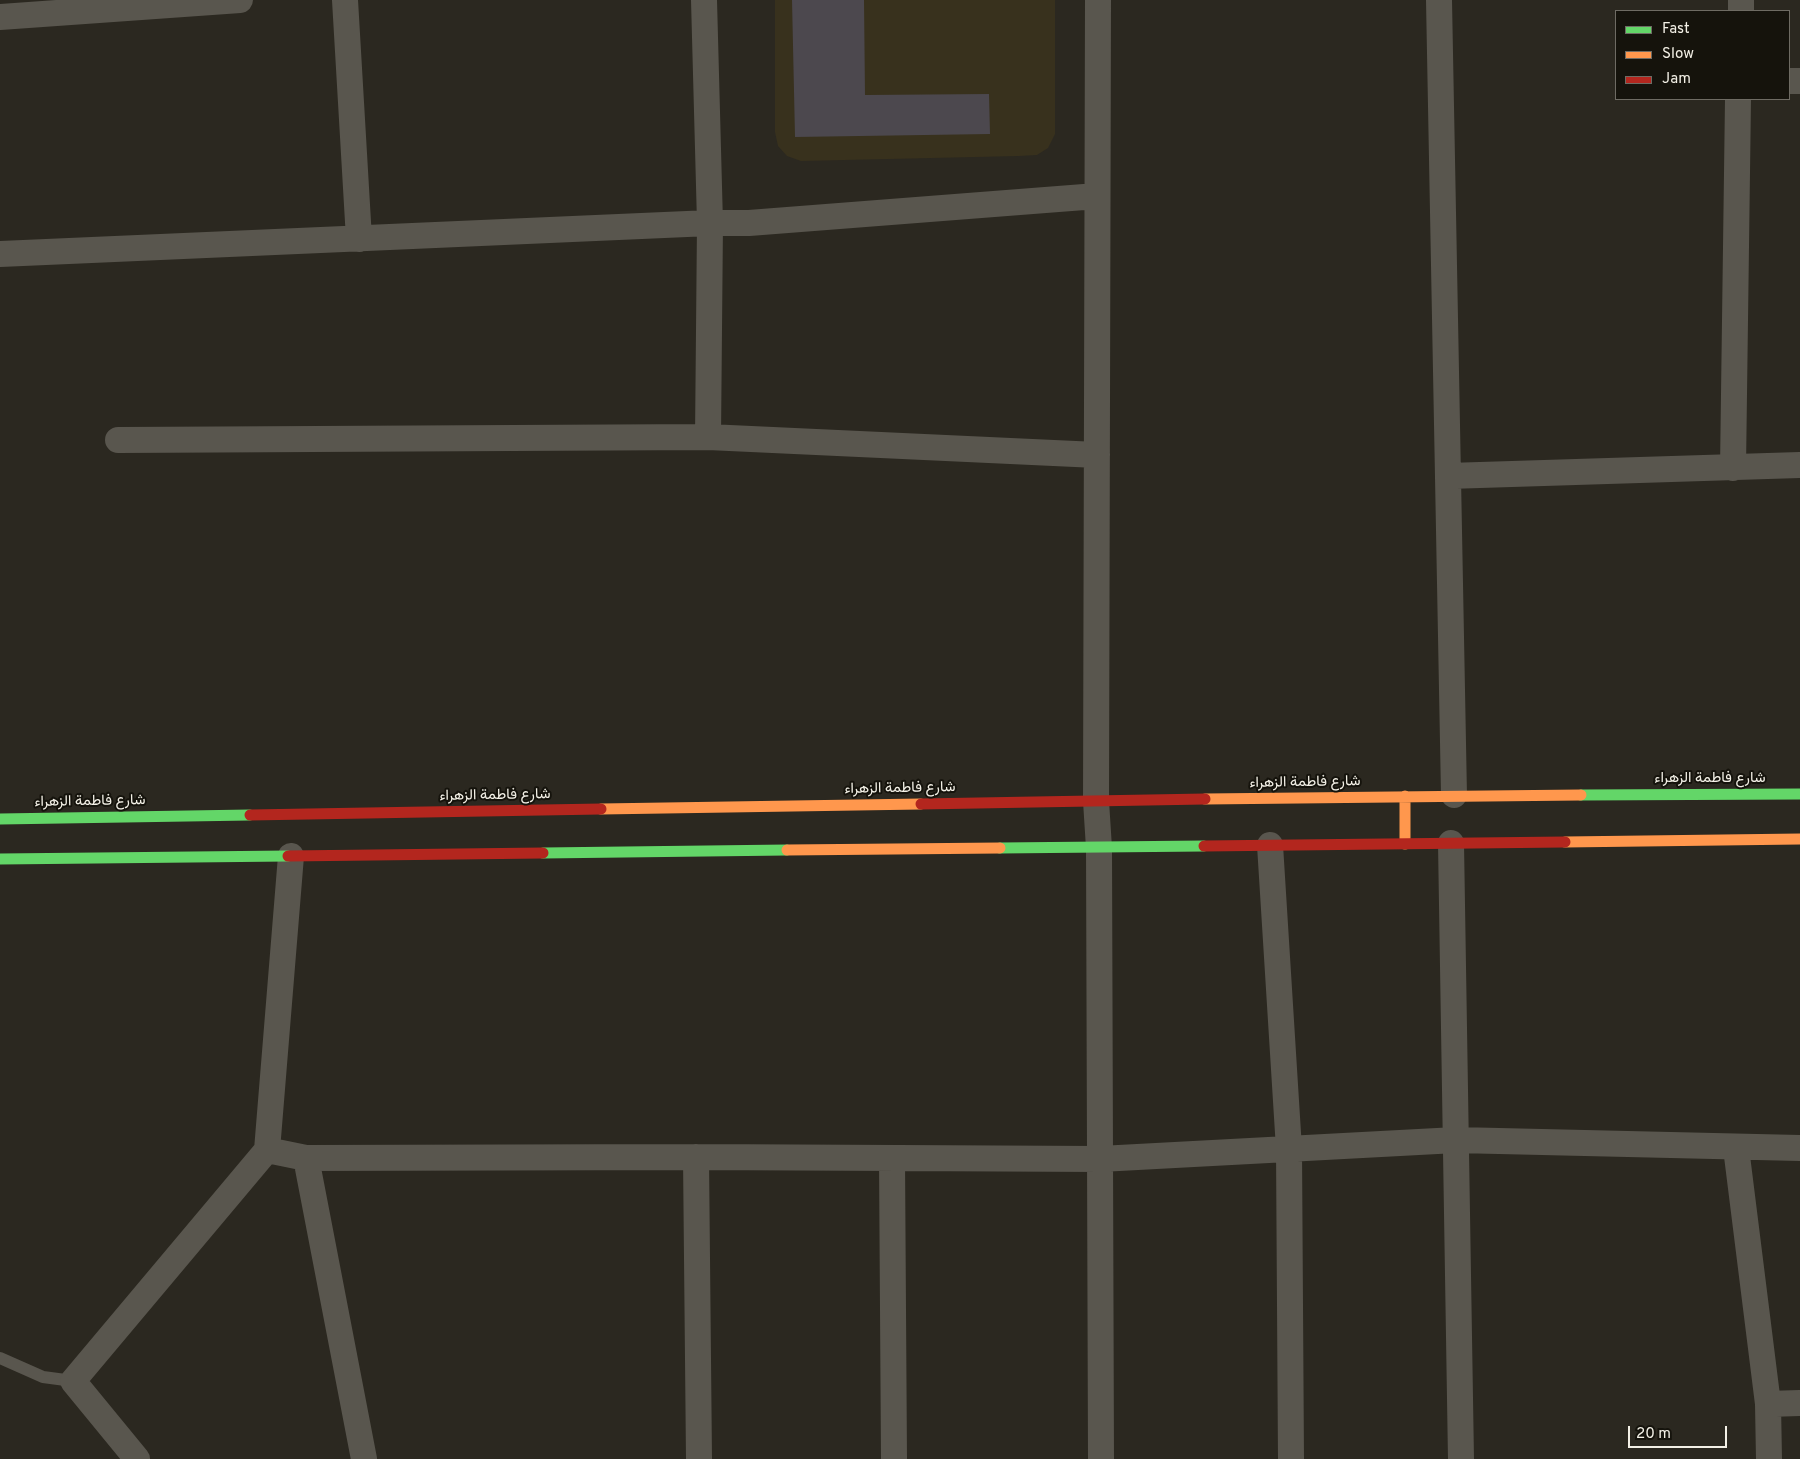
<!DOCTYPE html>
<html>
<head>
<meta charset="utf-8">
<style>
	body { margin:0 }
	#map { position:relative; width:1800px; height:1459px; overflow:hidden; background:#2b2820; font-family:Overpass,sans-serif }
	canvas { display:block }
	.legend { position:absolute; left:1615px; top:10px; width:175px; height:90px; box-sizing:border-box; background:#15130c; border:1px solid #6e6b63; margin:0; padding:6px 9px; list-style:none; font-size:15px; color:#f3f0e6 }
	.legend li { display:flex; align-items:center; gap:10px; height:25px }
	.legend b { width:25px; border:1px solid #6e6b63 }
	.scale { position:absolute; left:1628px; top:1426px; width:99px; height:22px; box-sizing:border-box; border:2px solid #f3f0e6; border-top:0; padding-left:6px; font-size:15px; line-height:18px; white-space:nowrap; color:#f3f0e6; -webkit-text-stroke:4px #15130c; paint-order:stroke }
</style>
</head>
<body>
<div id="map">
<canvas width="1800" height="1459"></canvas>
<ul class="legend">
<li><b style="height:6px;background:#63d668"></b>Fast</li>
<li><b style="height:6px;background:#ff974d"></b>Slow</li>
<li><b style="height:6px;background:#b3261e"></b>Jam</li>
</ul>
<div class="scale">20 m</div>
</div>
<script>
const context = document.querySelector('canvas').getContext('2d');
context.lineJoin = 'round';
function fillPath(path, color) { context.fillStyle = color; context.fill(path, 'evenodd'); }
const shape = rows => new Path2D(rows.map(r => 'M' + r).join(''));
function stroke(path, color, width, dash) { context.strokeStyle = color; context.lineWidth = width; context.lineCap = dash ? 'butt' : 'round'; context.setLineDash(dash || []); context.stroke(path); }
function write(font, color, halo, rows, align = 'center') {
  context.font = font + ' Overpass,Vazirmatn,sans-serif'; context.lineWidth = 4; context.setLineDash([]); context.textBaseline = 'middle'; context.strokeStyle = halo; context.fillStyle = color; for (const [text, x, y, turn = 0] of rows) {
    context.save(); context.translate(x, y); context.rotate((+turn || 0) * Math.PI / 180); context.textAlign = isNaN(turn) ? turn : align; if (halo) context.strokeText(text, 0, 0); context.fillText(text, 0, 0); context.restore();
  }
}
fillPath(shape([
	[775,0,1055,0,1055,134,1048,148,1037,155,1019,156,801,161,787,156,778,146,775,132]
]), '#38311d');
fillPath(shape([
	[792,0,864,0,865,95,989,94,990,134,795,137]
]), '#4c484e');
stroke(shape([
	[0,1358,43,1377,73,1381]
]), '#59564e', 12);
stroke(shape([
	[345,0,359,239],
	[704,0,710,223,708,437],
	[1098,0,1096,801,1099,848,1101,1459],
	[1439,0,1454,795],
	[1741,11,1741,0],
	[0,17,240,0],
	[1789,81,1800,81],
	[0,254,710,223,749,223,1097,196],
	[118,440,708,437,1097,455],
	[1733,468,1738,99],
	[1448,476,1800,465],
	[1451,843,1461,1459],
	[1270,845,1289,1149,1291,1459],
	[1736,1148,1768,1404,1769,1459],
	[267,1150,306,1158,696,1157,1100,1159,1456,1140,1800,1148],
	[696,1157,699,1459],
	[306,1158,364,1459],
	[892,1158,894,1459],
	[1768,1404,1800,1403],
	[137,1459,73,1381,267,1150,291,856]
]), '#59564e', 26);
stroke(shape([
	[1581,795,1800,794],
	[0,819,250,815],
	[1000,848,1204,846],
	[543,853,787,850],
	[0,859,288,856]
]), '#63d668', 11);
stroke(shape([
	[1405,796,1405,844],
	[1205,799,1581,795],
	[601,809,921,804],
	[1565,842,1800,839],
	[787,850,1000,848]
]), '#ff974d', 11);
stroke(shape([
	[921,804,1205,799],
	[250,815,601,809],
	[1204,846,1565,842],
	[288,856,543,853]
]), '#b3261e', 11);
write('15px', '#f3f0e6', '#15130c', [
	["شارع فاطمة الزهراء",1710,779],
	["شارع فاطمة الزهراء",1305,783,-1],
	["شارع فاطمة الزهراء",900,789,-1],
	["شارع فاطمة الزهراء",495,796,-1],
	["شارع فاطمة الزهراء",90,802,-1]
]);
</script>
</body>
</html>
